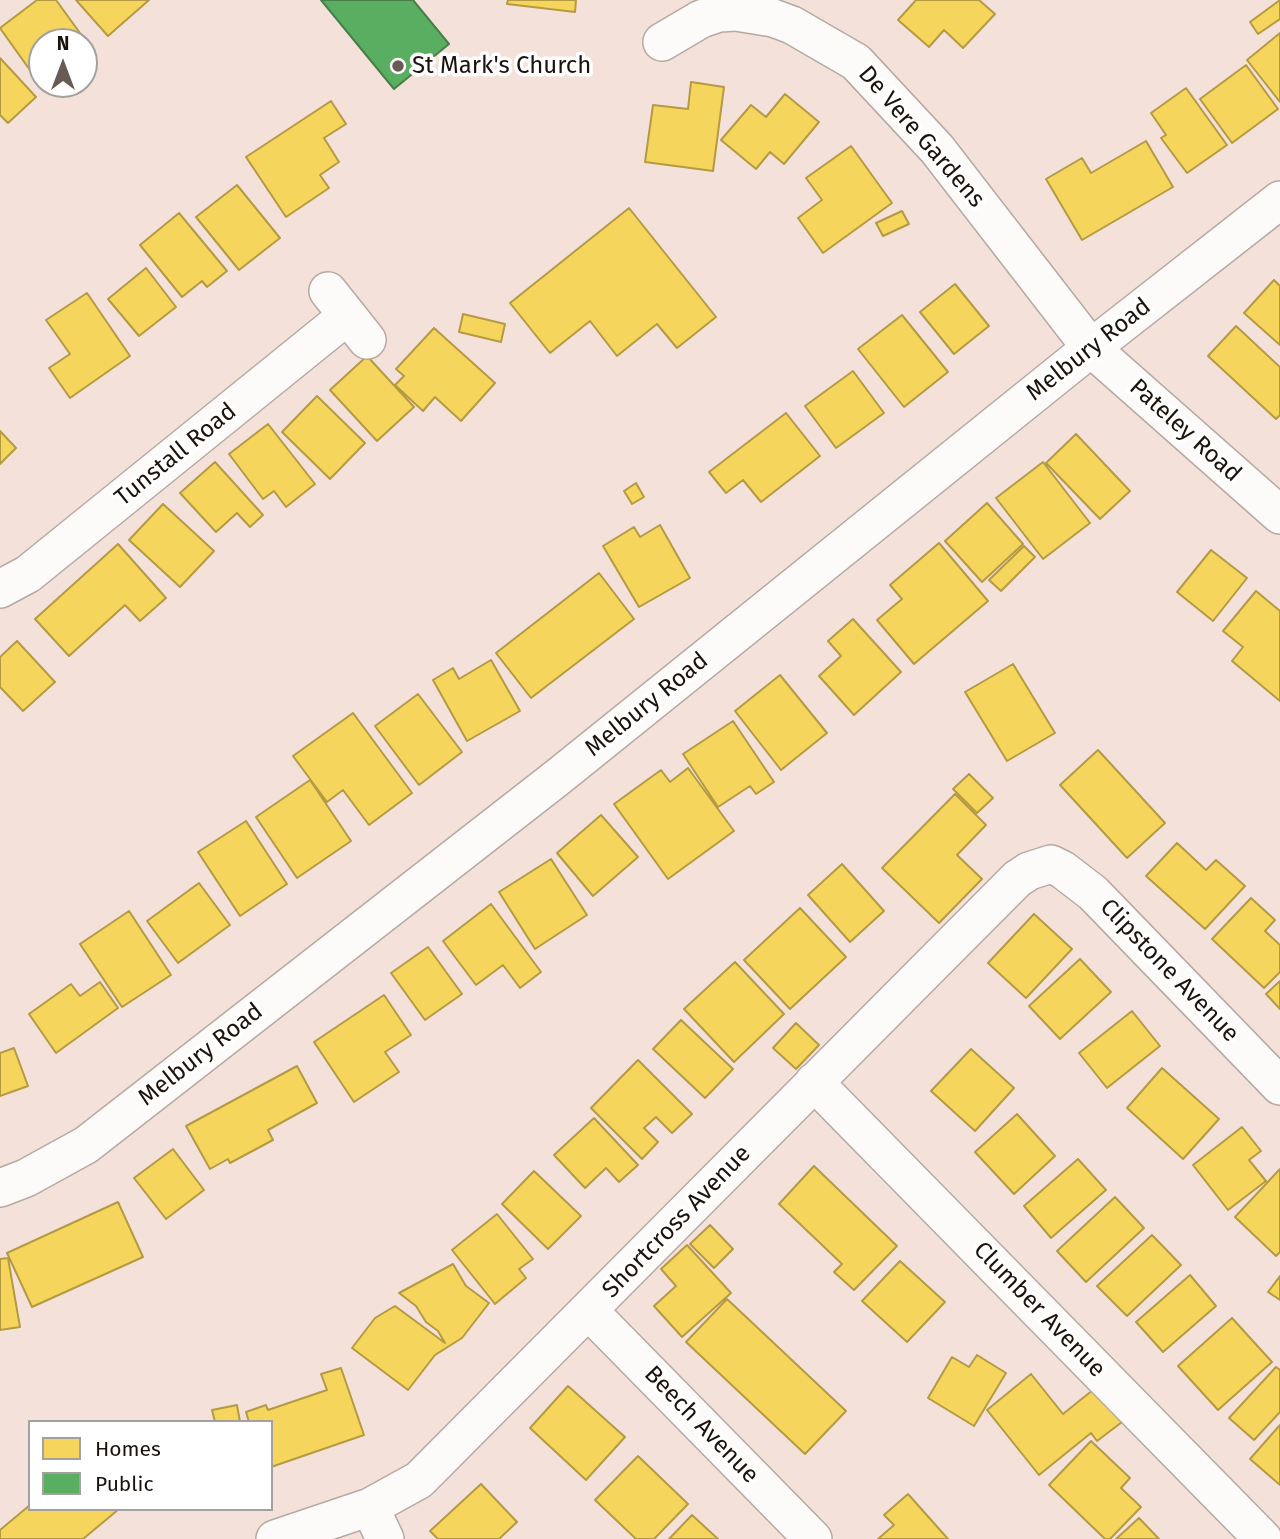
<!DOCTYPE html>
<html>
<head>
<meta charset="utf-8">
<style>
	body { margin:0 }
	#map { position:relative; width:1280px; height:1539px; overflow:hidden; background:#f4e2da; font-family:"Fira Sans",sans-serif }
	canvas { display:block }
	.legend { position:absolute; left:28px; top:1420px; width:245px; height:91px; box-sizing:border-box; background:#fff; border:2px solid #a4a09e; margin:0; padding:9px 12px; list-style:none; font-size:21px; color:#1c120c }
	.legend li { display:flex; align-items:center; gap:14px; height:35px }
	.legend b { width:35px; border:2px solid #a4a09e }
	.north { position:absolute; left:28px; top:28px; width:70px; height:70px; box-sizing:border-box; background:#fff; border:2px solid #a4a09e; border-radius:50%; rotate:0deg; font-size:19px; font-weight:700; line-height:28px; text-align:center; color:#1c120c }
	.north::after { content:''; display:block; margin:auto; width:24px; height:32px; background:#685b54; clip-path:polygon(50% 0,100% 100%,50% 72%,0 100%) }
</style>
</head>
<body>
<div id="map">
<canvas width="1280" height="1539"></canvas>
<ul class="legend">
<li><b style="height:19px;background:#f6d55c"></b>Homes</li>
<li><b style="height:19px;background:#5aae61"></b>Public</li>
</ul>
<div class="north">N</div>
</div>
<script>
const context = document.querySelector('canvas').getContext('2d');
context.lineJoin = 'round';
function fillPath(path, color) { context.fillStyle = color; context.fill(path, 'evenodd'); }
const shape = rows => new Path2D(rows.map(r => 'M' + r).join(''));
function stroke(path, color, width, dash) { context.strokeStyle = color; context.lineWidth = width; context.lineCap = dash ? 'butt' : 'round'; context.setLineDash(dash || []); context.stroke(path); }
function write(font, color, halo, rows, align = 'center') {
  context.font = font + ' "Fira Sans",sans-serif'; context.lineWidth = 7; context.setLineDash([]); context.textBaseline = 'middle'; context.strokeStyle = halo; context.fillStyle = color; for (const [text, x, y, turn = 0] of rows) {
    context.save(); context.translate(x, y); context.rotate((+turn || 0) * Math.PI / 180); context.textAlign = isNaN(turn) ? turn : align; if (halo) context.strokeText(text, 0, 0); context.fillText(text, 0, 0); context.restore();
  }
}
const homes = shape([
	[37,0,56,0,93,51,84,57,84,42,42,42,42,84,47,84,42,87,0,28,37,0],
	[76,0,149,0,108,36,76,0],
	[508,0,576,0,575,12,507,4,508,0],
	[916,0,979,0,995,14,963,48,944,30,929,47,898,20,916,0],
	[1280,0,1280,19,1258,34,1250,22,1280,0],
	[1280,33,1280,102,1247,60,1280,33],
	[0,58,36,97,8,123,0,115,0,58],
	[1246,65,1278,109,1232,143,1200,99,1246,65],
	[691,82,724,87,713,171,645,162,653,105,688,109,691,82],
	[1186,88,1227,145,1187,173,1161,138,1166,135,1151,113,1186,88],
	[785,94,819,122,784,164,770,152,756,169,721,140,751,105,766,117,785,94],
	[331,101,346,124,324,138,339,162,320,175,329,188,286,217,246,157,331,101],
	[1146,141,1173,187,1082,240,1046,179,1082,158,1091,173,1146,141],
	[851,146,892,203,823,253,798,218,822,200,806,178,851,146],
	[237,185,280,238,239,270,196,217,237,185],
	[629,208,716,317,677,348,657,324,617,356,590,321,550,353,510,303,629,208],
	[902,211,909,224,883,236,876,223,902,211],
	[179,213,227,271,207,287,202,281,182,297,140,245,179,213],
	[146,268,176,307,139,336,108,299,146,268],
	[1274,280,1280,286,1280,345,1244,313,1274,280],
	[955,284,989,326,954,354,920,312,955,284],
	[87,293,130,356,70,398,49,368,70,354,46,320,87,293],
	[463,314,505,324,501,342,459,332,463,314],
	[902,315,948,372,904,407,858,349,902,315],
	[1236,326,1280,367,1280,415,1276,419,1208,356,1236,326],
	[434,328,495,383,461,421,435,397,423,411,395,385,404,376,396,369,434,328],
	[367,356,414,407,377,441,330,390,367,356],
	[853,371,884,413,836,448,805,406,853,371],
	[317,396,365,443,330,479,282,432,317,396],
	[786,413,820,456,761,502,743,480,726,493,709,472,786,413],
	[268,424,315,484,286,507,274,491,263,499,229,454,268,424],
	[0,431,16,448,0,464,0,431],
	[1076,434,1130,491,1100,519,1046,463,1076,434],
	[215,462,263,515,250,527,237,513,216,532,180,493,215,462],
	[1043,462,1090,523,1043,559,996,498,1043,462],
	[636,483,644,497,632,504,624,491,636,483],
	[987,503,1023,544,982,582,945,541,987,503],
	[163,504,214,551,180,587,129,540,163,504],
	[660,525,690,578,639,607,603,546,634,527,640,537,660,525],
	[939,543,988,601,914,664,877,620,902,599,890,585,939,543],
	[118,544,166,598,140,621,125,605,69,656,35,619,118,544],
	[1024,546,1035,557,1001,591,989,580,1024,546],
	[1211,550,1247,578,1213,621,1177,592,1211,550],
	[599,573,634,619,531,698,496,653,599,573],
	[1256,591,1280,611,1280,701,1232,661,1243,647,1223,631,1256,591],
	[853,619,901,672,854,715,819,676,841,656,828,641,853,619],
	[17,641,55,682,23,711,0,687,0,657,17,641],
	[491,660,520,711,467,741,433,680,453,668,459,679,491,660],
	[1013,664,1055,733,1007,761,965,692,1013,664],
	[780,675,827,733,781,770,735,711,780,675],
	[418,694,462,752,419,785,375,726,418,694],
	[353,713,412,793,369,825,343,790,327,802,293,756,353,713],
	[733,721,774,782,756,794,750,786,718,807,683,754,733,721],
	[1098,750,1165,823,1127,858,1060,785,1098,750],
	[688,768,734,831,668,879,614,804,661,770,670,782,688,768],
	[969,774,993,798,977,813,953,789,969,774],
	[310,780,351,841,297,878,256,817,310,780],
	[955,794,986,825,957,855,982,879,939,923,882,868,955,794],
	[601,815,638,857,593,896,557,853,601,815],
	[246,821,287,884,240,916,198,852,246,821],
	[1177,843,1206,870,1216,860,1245,886,1205,929,1146,876,1177,843],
	[551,859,587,915,535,949,499,892,551,859],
	[842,864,884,911,850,942,808,895,842,864],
	[199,883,230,925,178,963,147,921,199,883],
	[1251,898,1275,920,1265,931,1280,945,1280,972,1264,988,1212,939,1251,898],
	[491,904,541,972,520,988,503,965,476,985,443,941,491,904],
	[800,908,846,957,790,1009,744,960,800,908],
	[129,911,171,975,122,1007,80,944,129,911],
	[1034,914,1072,949,1026,998,988,963,1034,914],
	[428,947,462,994,425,1020,391,973,428,947],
	[1080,959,1111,992,1060,1039,1029,1006,1080,959],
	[735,962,784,1014,734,1062,684,1009,735,962],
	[1280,981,1280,1009,1266,994,1280,981],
	[100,982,118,1008,56,1053,29,1014,71,984,80,996,100,982],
	[384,995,411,1035,385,1052,399,1072,354,1102,314,1042,384,995],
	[1132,1011,1160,1046,1107,1088,1079,1053,1132,1011],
	[681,1020,733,1069,705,1098,653,1049,681,1020],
	[796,1023,819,1045,796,1069,773,1048,796,1023],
	[14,1048,28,1086,0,1096,0,1053,14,1048],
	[971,1049,1014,1088,975,1131,931,1091,971,1049],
	[638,1060,692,1114,672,1133,656,1117,644,1128,658,1142,642,1159,591,1108,638,1060],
	[297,1066,317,1103,268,1130,273,1140,230,1163,228,1159,210,1169,186,1126,297,1066],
	[1162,1068,1219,1119,1183,1159,1127,1108,1162,1068],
	[1017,1114,1055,1156,1014,1194,975,1152,1017,1114],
	[594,1118,638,1165,619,1182,606,1168,585,1188,554,1155,594,1118],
	[1242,1127,1261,1151,1249,1160,1266,1181,1228,1210,1193,1165,1242,1127],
	[173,1149,204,1190,166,1219,134,1178,173,1149],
	[1078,1159,1106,1190,1051,1238,1024,1206,1078,1159],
	[814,1166,897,1246,854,1290,834,1272,842,1264,779,1204,814,1166],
	[1280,1169,1280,1252,1276,1256,1235,1217,1280,1169],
	[534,1171,581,1216,548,1249,502,1204,534,1171],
	[1115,1197,1144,1228,1086,1282,1057,1251,1115,1197],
	[118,1202,143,1257,32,1307,7,1253,118,1202],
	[497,1214,533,1259,519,1269,526,1278,495,1304,452,1250,497,1214],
	[710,1225,733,1249,714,1268,690,1244,710,1225],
	[1152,1235,1181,1265,1127,1316,1097,1286,1152,1235],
	[687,1245,731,1293,682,1337,654,1306,676,1286,661,1269,687,1245],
	[8,1258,20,1327,0,1330,0,1259,8,1258],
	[900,1261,945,1302,907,1342,862,1301,900,1261],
	[453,1264,466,1286,489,1303,462,1338,435,1355,408,1390,352,1348,375,1318,395,1306,445,1343,438,1331,426,1322,416,1306,399,1293,453,1264],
	[1190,1275,1216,1306,1163,1352,1136,1322,1190,1275],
	[1280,1276,1280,1300,1268,1292,1280,1276],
	[727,1299,846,1411,805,1454,686,1342,727,1299],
	[1232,1318,1272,1362,1218,1410,1178,1366,1232,1318],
	[977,1355,1006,1373,974,1426,928,1398,952,1357,969,1367,977,1355],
	[1276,1367,1280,1370,1280,1412,1254,1440,1229,1418,1276,1367],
	[341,1368,364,1435,271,1467,271,1422,249,1422,246,1412,266,1405,268,1410,327,1390,321,1374,341,1368],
	[1031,1374,1063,1414,1099,1385,1126,1419,1097,1441,1091,1433,1039,1475,987,1410,1031,1374],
	[568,1386,625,1437,586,1480,530,1428,568,1386],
	[237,1405,240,1422,215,1422,212,1410,237,1405],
	[1280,1425,1280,1485,1250,1459,1280,1425],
	[1091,1441,1130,1478,1121,1488,1141,1507,1110,1539,1105,1539,1049,1485,1091,1441],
	[638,1456,688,1504,654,1539,636,1539,595,1500,638,1456],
	[481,1484,517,1522,499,1539,438,1539,430,1531,481,1484],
	[908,1494,948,1539,878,1539,894,1525,884,1515,908,1494],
	[30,1505,30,1509,119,1509,83,1539,0,1539,0,1530,30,1505],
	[692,1515,718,1539,669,1539,692,1515],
	[1139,1518,1159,1539,1116,1539,1139,1518]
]);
fillPath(homes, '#f6d55c');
stroke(homes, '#b59a44', 2);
const public = shape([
	[321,0,413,0,449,44,394,89,321,0]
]);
fillPath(public, '#5aae61');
stroke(public, '#477f48', 2);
const street = shape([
	[662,42,701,19,719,13,736,12,773,18,792,25,856,62,937,149,1091,348,1280,515],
	[328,291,367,340],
	[0,589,28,574,347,316],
	[814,1082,1263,1539],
	[0,1188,26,1178,86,1145,558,777,1091,348,1280,200],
	[589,1311,813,1539],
	[370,1507,385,1539],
	[275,1539,370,1507,419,1480,1017,879,1029,871,1051,864,1063,870,1093,893,1280,1086]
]);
stroke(street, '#b6a9a3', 40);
stroke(street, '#fdfbf9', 37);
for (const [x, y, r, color] of [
	[398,66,7,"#685b54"]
]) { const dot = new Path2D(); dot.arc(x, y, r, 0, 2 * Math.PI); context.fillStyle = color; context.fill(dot); stroke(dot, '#fff', 2.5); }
write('24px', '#1c120c', '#fff', [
	["St Mark's Church",412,66]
], 'left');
write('24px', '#1c120c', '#fff', [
	["De Vere Gardens",921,137,49],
	["Melbury Road",1089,350,-38],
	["Pateley Road",1185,431,42],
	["Tunstall Road",176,455,-39],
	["Melbury Road",647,705,-39],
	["Clipstone Avenue",1169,971,46],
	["Melbury Road",201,1055,-38],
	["Shortcross Avenue",677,1222,-46],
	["Clumber Avenue",1039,1310,46],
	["Beech Avenue",701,1425,46]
]);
</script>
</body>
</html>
